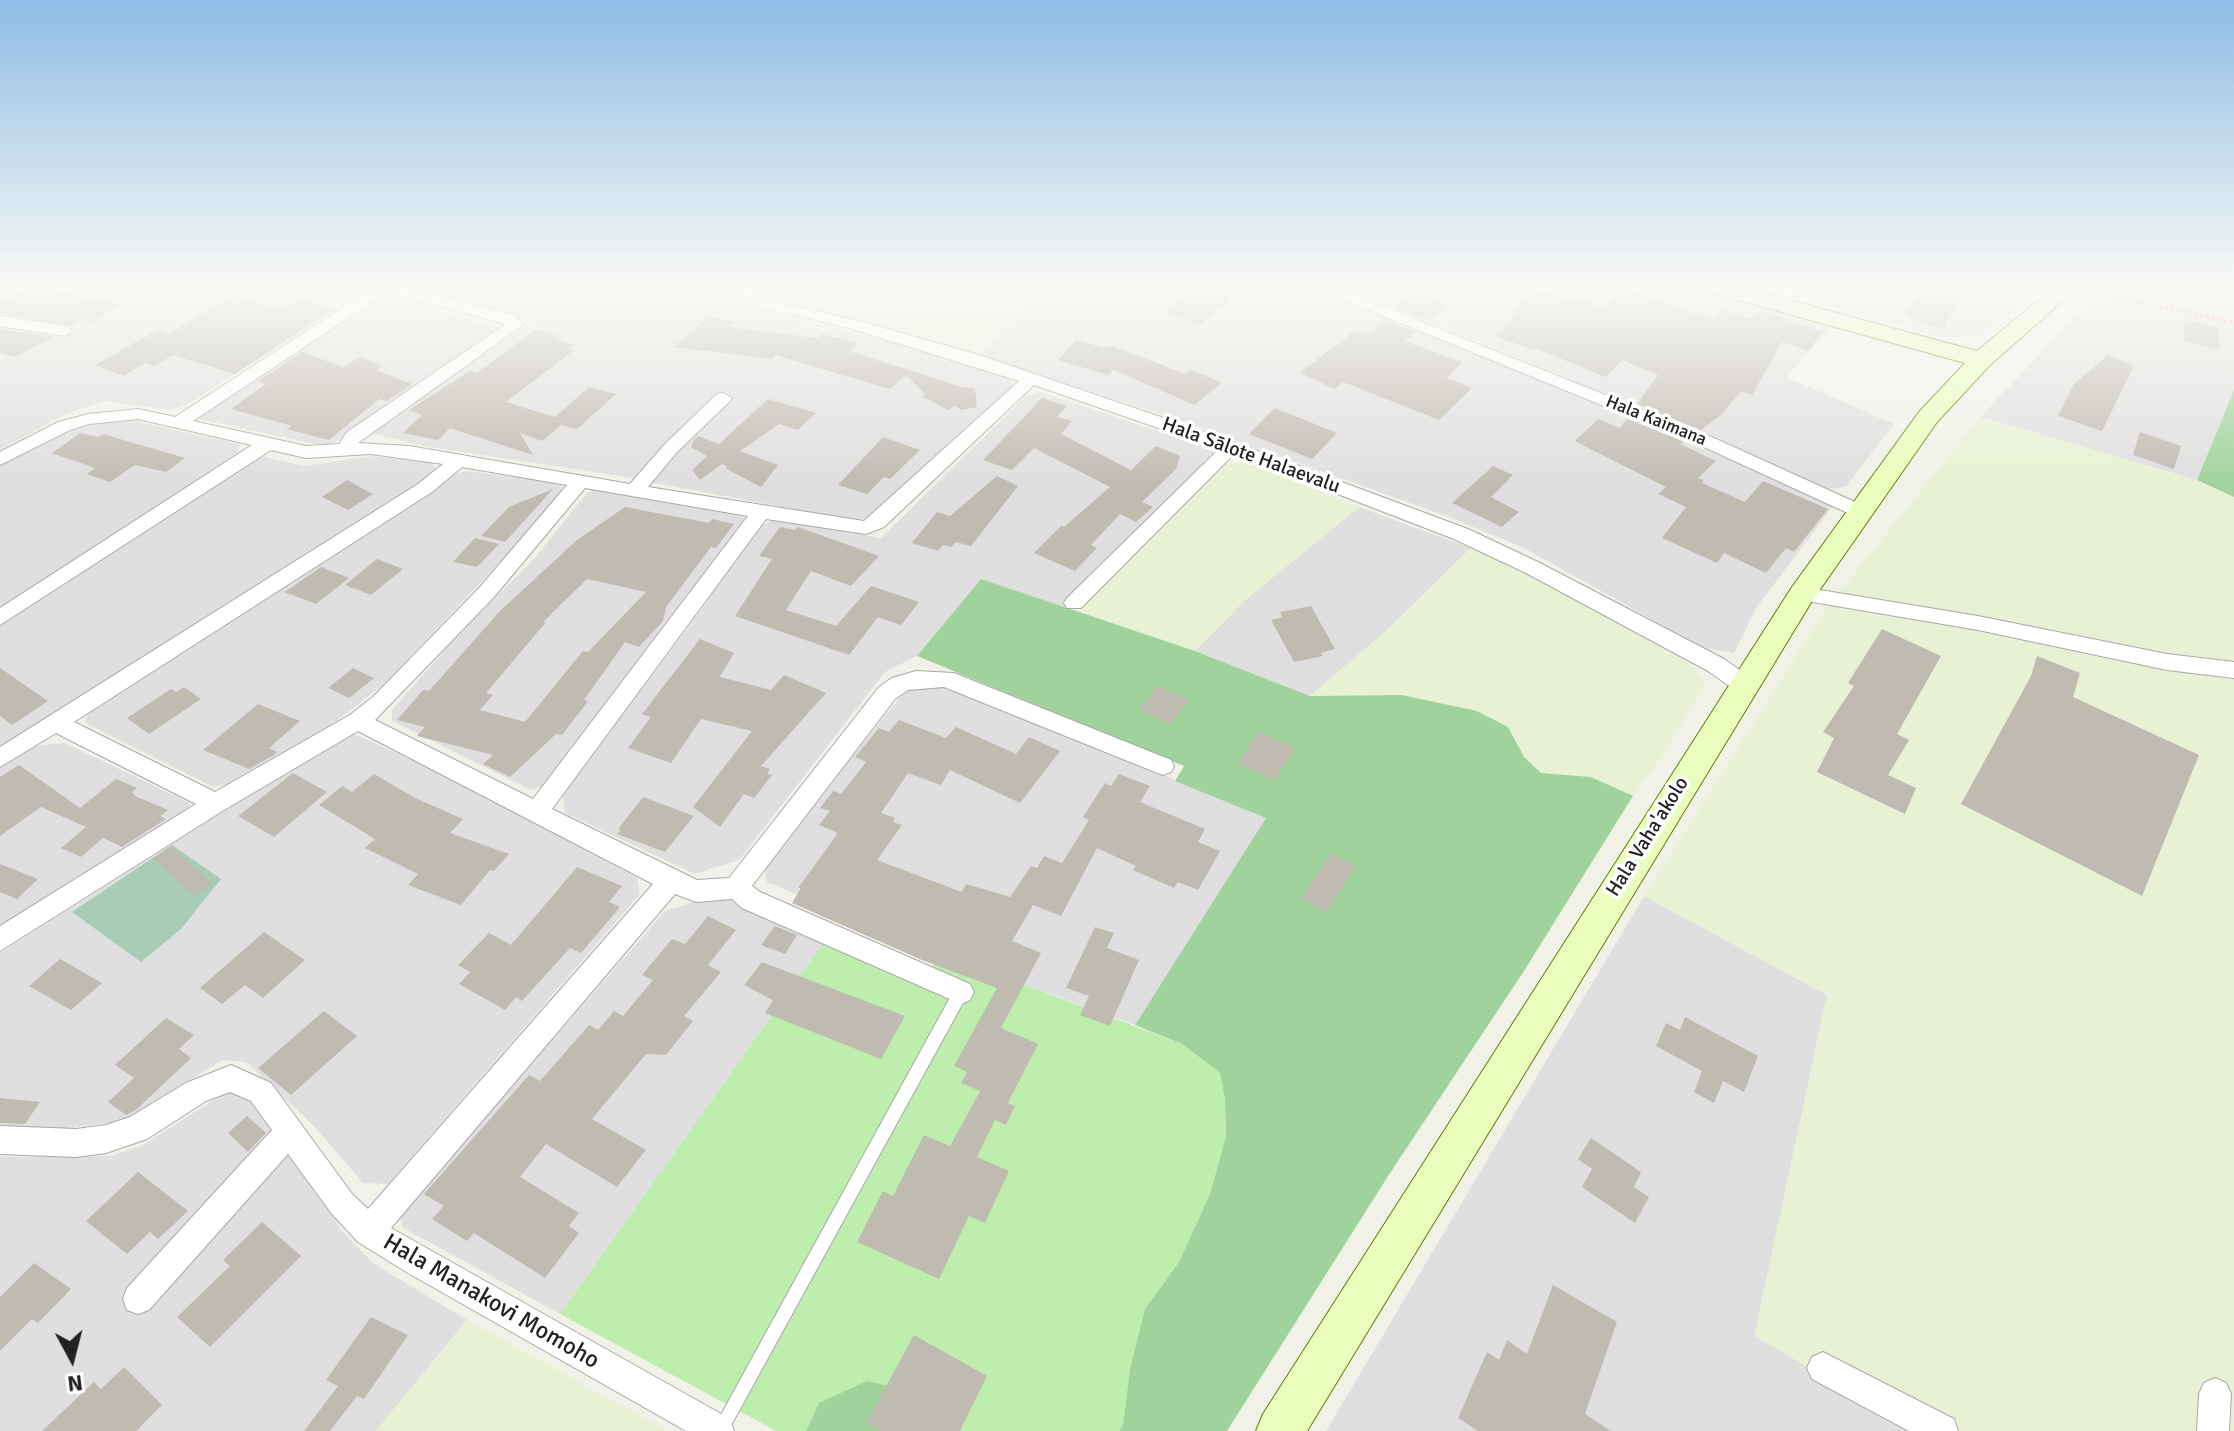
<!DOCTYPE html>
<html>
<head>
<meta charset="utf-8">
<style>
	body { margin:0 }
	#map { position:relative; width:2234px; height:1431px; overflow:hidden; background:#f2f1e8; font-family:Signika,sans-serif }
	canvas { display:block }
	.north { position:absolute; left:32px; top:1319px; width:80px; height:80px; -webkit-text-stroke:6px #fff; paint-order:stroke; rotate:173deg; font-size:22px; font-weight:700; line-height:32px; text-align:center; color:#222 }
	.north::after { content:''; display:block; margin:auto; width:28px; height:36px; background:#222; clip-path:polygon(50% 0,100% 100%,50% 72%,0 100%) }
</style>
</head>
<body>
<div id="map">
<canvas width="2234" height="1431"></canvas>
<div class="north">N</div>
</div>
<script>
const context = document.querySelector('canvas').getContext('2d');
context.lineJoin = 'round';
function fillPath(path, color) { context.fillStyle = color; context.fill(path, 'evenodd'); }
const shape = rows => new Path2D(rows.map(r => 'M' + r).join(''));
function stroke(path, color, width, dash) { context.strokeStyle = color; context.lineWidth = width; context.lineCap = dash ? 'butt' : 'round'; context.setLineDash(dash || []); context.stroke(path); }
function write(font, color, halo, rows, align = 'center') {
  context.font = font + ' Signika,sans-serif'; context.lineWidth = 7; context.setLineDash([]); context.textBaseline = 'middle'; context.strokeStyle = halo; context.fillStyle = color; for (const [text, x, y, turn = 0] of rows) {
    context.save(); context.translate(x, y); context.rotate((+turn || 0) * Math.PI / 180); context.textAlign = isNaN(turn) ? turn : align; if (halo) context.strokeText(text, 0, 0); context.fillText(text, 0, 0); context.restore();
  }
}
fillPath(shape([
	[0,285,378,285,186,405,169,410,104,401,68,413,0,450,0,325,68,328,0,315],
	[409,285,681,285,727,297,728,301,897,344,1010,379,1014,387,877,514,857,521,614,475,423,446,367,432,534,320],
	[1047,285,1298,285,1383,315,1697,442,1833,506,1756,608,1734,653,1703,648,1524,548,1449,517,1179,420,979,355],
	[1337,285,1682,285,1832,327,1786,377,1894,424,1846,487,1826,489,1708,435],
	[1747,285,2051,285,1979,337,1944,337],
	[2104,285,2234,285,2234,390,2197,480,1981,417],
	[394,296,504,330,328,447,195,418,378,297],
	[1040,392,1220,451,1063,607,981,579,917,656,885,672,739,860,695,874,565,813,563,794,702,609,757,527,777,519,881,538,1026,396],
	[125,419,240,444,236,458,0,611,0,465,50,437,77,427],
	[371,456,433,463,437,472,0,749,0,623,244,464,264,457,305,466],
	[467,471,552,482,562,487,560,499,385,683,333,724,230,784,213,787,85,723,91,707,451,475],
	[596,488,739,512,745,520,544,786,531,790,392,721,392,710,460,633,534,559,586,494],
	[1359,507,1471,548,1384,633,1310,696,1195,651,1244,601],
	[932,683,950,687,1267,818,1135,1025,909,942,767,882,764,870,845,764,907,689],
	[354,734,446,775,637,878,640,894,388,1184,363,1183,314,1126,246,1062,222,1060,126,1121,30,1132,0,1130,0,953,344,735],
	[65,743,190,803,184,817,0,932,0,767,33,746],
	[1644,896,1827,995,1755,1336,1919,1431,1326,1431],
	[733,898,826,939,560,1314,402,1227,401,1214,665,911,697,901],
	[230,1093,251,1100,296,1159,341,1230,373,1263,467,1320,376,1431,0,1431,0,1157,111,1156,143,1145,215,1099]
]), '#e0dfdf');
fillPath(shape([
	[758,285,1047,285,979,355,907,333,758,295],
	[1981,417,2197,480,2234,497,2234,1431,1919,1431,1754,1336,1827,995,1644,896,1828,606],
	[1246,462,1359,507,1244,601,1195,651,1078,612,1228,463],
	[1471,548,1525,570,1612,618,1692,666,1705,684,1661,758,1633,796,1591,777,1541,773,1524,757,1508,727,1477,711,1402,695,1310,696,1384,633],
	[467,1320,668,1431,376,1431]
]), '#e8f1d4');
fillPath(shape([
	[826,939,925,979,940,953,1182,1044,1220,1073,1225,1100,1226,1136,1210,1194,1179,1262,1145,1309,1130,1369,1123,1425,1119,1431,958,1431,819,1403,806,1431,776,1431,560,1314]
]), '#beeead');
fillPath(shape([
	[2234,390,2234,497,2197,480],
	[981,579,1195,651,1310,696,1402,695,1477,711,1508,727,1524,757,1541,773,1591,777,1633,796,1524,971,1390,1173,1227,1431,1119,1431,1123,1425,1130,1369,1145,1309,1179,1262,1210,1194,1226,1136,1225,1100,1220,1073,1182,1044,1135,1025,1266,818,1175,781,1184,766,917,656],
	[867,1381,923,1394,958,1431,806,1431,819,1403]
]), '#9fd39b');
fillPath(shape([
	[172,845,221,879,181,929,141,962,72,912]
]), '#a8ccb6');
fillPath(shape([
	[33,285,120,305,92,322,80,320,71,326,0,313,0,303],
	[1209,285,1242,285,1224,307,1220,306,1201,325,1164,313,1184,293,1199,297],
	[1926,285,1966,285,1943,330,1906,315],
	[1622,286,1713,320,1721,309,1752,319,1760,310,1823,332,1808,351,1782,342,1752,395,1741,391,1721,415,1701,430,1637,404,1658,375,1622,360,1606,377,1535,348,1533,350,1495,336,1511,320,1528,288,1606,307],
	[1415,288,1442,299,1439,301,1448,305,1428,321,1395,308],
	[234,295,281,310,299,299,333,309,235,374,173,355,155,366,145,363,124,376,95,365,159,329,170,333],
	[708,317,734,322,729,327,817,338,822,334,858,343,850,351,961,387,975,388,977,407,961,410,955,406,948,410,922,396,925,394,906,375,890,389,775,355,772,359,674,347],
	[1384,319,1415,332,1405,341,1462,362,1447,378,1472,388,1439,420,1343,382,1335,389,1300,373,1356,330,1369,334],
	[2183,319,2218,327,2220,349,2185,342],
	[0,329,53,337,15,357,0,353],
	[537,329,561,337,557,340,574,345,569,349,574,350,506,402,555,417,589,387,616,394,577,429,561,425,542,441,520,433,533,455,450,428,438,440,403,433,422,415,409,410,470,371,477,373],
	[1076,340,1104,348,1113,346,1185,374,1190,369,1222,383,1194,405,1114,370,1108,375,1058,360],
	[302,352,343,367,360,357,382,366,376,370,412,384,387,401,379,399,329,440,287,429,292,426,231,409,266,384,258,381],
	[2108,355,2134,366,2102,431,2058,416,2075,383],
	[1042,398,1067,406,1057,417,1072,421,1061,434,1131,470,1156,446,1180,456,1176,469,1142,502,1153,507,1136,522,1120,514,1091,545,1097,548,1075,571,1034,553,1061,526,1064,527,1110,487,1034,448,1012,470,983,460],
	[768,399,816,413,798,430,779,424,740,451,778,465,761,487,725,468,728,467,722,464,700,480,692,470,707,456,691,447,694,440,698,436,719,444],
	[1275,408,1337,433,1312,459,1249,434],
	[1598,419,1620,428,1627,419,1684,442,1680,444,1716,461,1698,478,1704,480,1702,483,1745,502,1763,481,1828,509,1794,552,1786,548,1766,573,1724,553,1717,563,1662,538,1686,507,1658,494,1666,487,1575,441],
	[2140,432,2181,446,2174,469,2133,455],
	[80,433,98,437,103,434,185,458,166,472,135,465,110,482,87,474,95,468,52,453],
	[883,437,920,450,890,479,884,477,867,494,838,485],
	[1493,466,1513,475,1491,497,1519,512,1502,527,1452,503],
	[997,476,1018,486,971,546,956,542,951,547,943,545,938,551,912,543,937,512,950,516],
	[347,480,373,494,348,510,322,497],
	[553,489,505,542,481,536,509,507],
	[625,507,709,523,712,519,734,524,716,548,711,547,666,607,663,621,639,647,625,642,584,700,588,701,562,735,556,734,510,777,483,764,493,755,417,736,425,727,397,720,423,690,429,691,500,611,577,540],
	[587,579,646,592,588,652,583,651,525,722,480,710,493,695,486,693,546,622,543,622],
	[780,527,795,530,798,527,879,556,851,586,811,571,786,610,836,626,871,586,919,602,901,625,878,617,849,655,735,616,772,559,759,556],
	[475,538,499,544,477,567,453,562],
	[377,559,403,569,371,595,345,585],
	[321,567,349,578,316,604,285,592],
	[1311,606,1335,649,1321,653,1323,656,1294,662,1271,620,1282,617,1280,612],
	[1882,629,1941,656,1897,734,1909,740,1888,775,1916,788,1905,814,1817,772,1834,738,1823,732,1854,686,1848,683],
	[700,639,734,653,720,677,771,690,784,675,826,693,761,766,770,769,767,774,772,775,754,798,744,794,720,827,693,807,752,731,701,719,671,763,628,748,651,717,642,714],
	[2037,656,2080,673,2073,697,2199,755,2142,896,1961,804,2031,676],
	[0,668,48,701,12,725,0,716],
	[353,668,374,678,349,698,328,688],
	[1158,686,1189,700,1170,724,1139,709],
	[184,687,201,699,149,734,127,718,171,689,176,692],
	[258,704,300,721,269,748,277,752,274,755,249,769,203,750],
	[899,720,946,738,956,727,1016,754,1029,737,1060,751,1020,803,950,770,941,785,908,773,881,813,895,818,893,822,902,825,877,860,962,892,966,884,1010,897,1031,866,1037,868,1044,856,1062,863,1089,820,1083,817,1105,783,1111,786,1119,774,1150,786,1140,802,1205,829,1198,842,1220,851,1198,890,1178,882,1174,888,1133,870,1136,866,1097,848,1061,916,1033,905,1012,941,1041,953,1001,1028,1038,1044,1008,1103,1015,1106,1006,1125,995,1120,977,1157,1009,1171,985,1223,969,1216,939,1279,857,1242,883,1191,893,1196,924,1135,950,1146,967,1115,980,1091,961,1083,967,1072,954,1066,997,988,922,960,792,903,801,888,798,888,838,833,819,825,830,811,820,808,833,791,841,794,866,762,855,757,879,728,889,732],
	[1258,732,1295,748,1275,780,1238,764],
	[19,765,80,808,116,779,137,788,132,792,135,796,168,810,160,816,166,819,122,847,103,838,81,857,61,848,86,827,41,807,0,836,0,777],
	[293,773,327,792,274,837,238,816],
	[374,774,415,798,463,819,450,833,509,854,494,871,490,870,461,905,408,885,418,874,365,848,375,839,319,805,342,786,352,792],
	[643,797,694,816,665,852,617,834,621,830,618,829],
	[172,846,212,884,194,896,154,858],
	[1331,853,1356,866,1326,912,1301,899],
	[0,864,38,879,17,899,0,892],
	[577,867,622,886,609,902,620,907,581,953,570,948,522,1001,516,997,505,1010,459,984,470,972,458,965,489,933,511,945],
	[708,916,736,930,708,965,721,972,684,1016,693,1021,666,1055,646,1054,592,1119,646,1150,617,1187,546,1144,520,1177,579,1213,569,1226,579,1233,545,1278,474,1233,467,1241,432,1219,444,1206,424,1194,529,1075,540,1081,589,1025,598,1030,614,1011,623,1016,653,980,642,975,672,939,685,944],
	[775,926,797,935,785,954,761,945],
	[1095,927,1114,933,1107,948,1139,960,1110,1026,1080,1015,1089,996,1066,988],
	[264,932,305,960,263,998,245,985,222,1004,200,988],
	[60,959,102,983,71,1010,29,986],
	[762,962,905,1016,881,1059,765,1013,773,1000,744,985],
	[324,1011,357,1036,291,1095,258,1068],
	[1685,1017,1758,1056,1744,1092,1723,1081,1714,1103,1694,1092,1702,1071,1656,1046,1666,1023,1680,1030],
	[166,1018,194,1035,179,1049,191,1058,136,1110,126,1115,108,1102,134,1078,115,1065],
	[0,1098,40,1102,25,1124,0,1123],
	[247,1116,266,1133,248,1152,228,1133],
	[1591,1138,1641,1172,1634,1187,1649,1197,1635,1223,1582,1187,1592,1169,1578,1159],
	[138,1172,188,1211,158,1239,150,1232,127,1254,86,1221],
	[262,1222,301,1256,210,1347,177,1317,230,1266,223,1260],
	[34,1263,71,1289,38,1323,32,1319,0,1351,0,1297],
	[1553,1285,1617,1322,1585,1414,1611,1431,1478,1431,1458,1418,1487,1352,1499,1360,1507,1340,1527,1354],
	[371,1317,408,1335,364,1399,357,1396,330,1431,304,1431,338,1386,326,1380],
	[914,1335,987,1376,960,1431,880,1431,866,1423],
	[124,1367,162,1405,136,1431,42,1431,94,1382,101,1389]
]), '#c0bbb1');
const lane = shape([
	[720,1431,961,992]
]);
const street = shape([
	[377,285,397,285,517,316,523,325,358,443,409,446,630,484,665,444,717,394,723,393,732,398,729,402,677,452,648,487,864,521,1019,381,849,328,747,304,737,294,740,285,756,285,753,293,758,298,859,321,976,354,1237,443,1468,529,1540,563,1724,659,1751,678,1754,684,1751,690,1743,692,1735,690,1708,671,1526,573,1454,539,1234,454,1081,608,1067,608,1064,603,1067,598,1219,449,1034,385,884,527,866,534,766,519,552,809,697,880,729,878,879,687,892,678,916,671,954,673,1171,760,1174,766,1171,772,1163,775,1155,772,944,687,908,690,895,699,752,886,760,892,970,984,974,992,970,1000,961,1004,952,1000,742,908,732,899,696,902,675,894,391,1228,730,1419,734,1431,686,1431,408,1273,358,1242,332,1214,288,1154,149,1310,138,1314,127,1310,123,1299,127,1288,272,1130,251,1101,230,1092,206,1101,147,1139,106,1153,76,1157,0,1154,0,1126,76,1129,106,1125,130,1117,186,1083,231,1065,271,1083,352,1194,368,1209,653,884,358,731,224,810,0,951,0,926,196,804,56,733,0,767,0,747,418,484,443,464,371,454,306,458,271,450,0,625,0,608,252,445,138,419,89,424,70,430,0,465,0,452,58,422,88,414,138,409,175,417,377,285],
	[387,292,506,324,347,432,339,444,306,446,193,421,387,292],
	[462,467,567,485,480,587,374,696,350,715,215,792,74,722,432,492,462,467],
	[585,488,748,516,533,799,375,720,494,597,585,488],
	[1308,285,1329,285,1716,439,1866,507,1868,511,1866,515,1852,515,1704,447,1308,285],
	[1786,285,1802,285,1785,307,1773,307,1771,304,1786,285],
	[0,316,65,326,73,331,65,336,0,326,0,316],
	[1802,587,1978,616,2167,654,2234,662,2234,678,2167,670,1978,630,1795,599,1792,594,1795,589,1802,587],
	[1823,1352,1954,1419,1958,1431,1909,1431,1812,1379,1807,1368,1812,1357,1823,1352],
	[2215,1378,2226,1383,2231,1394,2229,1431,2197,1431,2199,1394,2204,1383,2215,1378]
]);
const secondary = shape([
	[1699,285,1734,285,1977,351,2057,285,2081,285,1990,365,1937,422,1812,601,1307,1431,1256,1431,1263,1414,1792,587,1919,412,1965,363,1702,290,1699,285]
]);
stroke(lane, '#a9a9a9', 16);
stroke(street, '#a9a9a9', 2);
stroke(secondary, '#578200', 2);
stroke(shape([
	[2089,291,2234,323]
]), '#ff9d6d', 4, [3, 3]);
stroke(lane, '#fff', 14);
fillPath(street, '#fff');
fillPath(secondary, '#ebfdbc');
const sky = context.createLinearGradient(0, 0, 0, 485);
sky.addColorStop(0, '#8ebce5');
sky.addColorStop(0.59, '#f9f9f5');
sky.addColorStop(1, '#f9f9f500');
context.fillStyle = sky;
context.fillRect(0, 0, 2234, 485);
write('18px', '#222', '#fff', [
	["Hala Kaimana",1656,421,22]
]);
write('20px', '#222', '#fff', [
	["Hala Sālote Halaevalu",1251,456,20],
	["Hala Vaha'akolo",1648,837,-58]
]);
write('24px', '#222', '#fff', [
	["Hala Manakovi Momoho",491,1302,30]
]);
</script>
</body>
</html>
